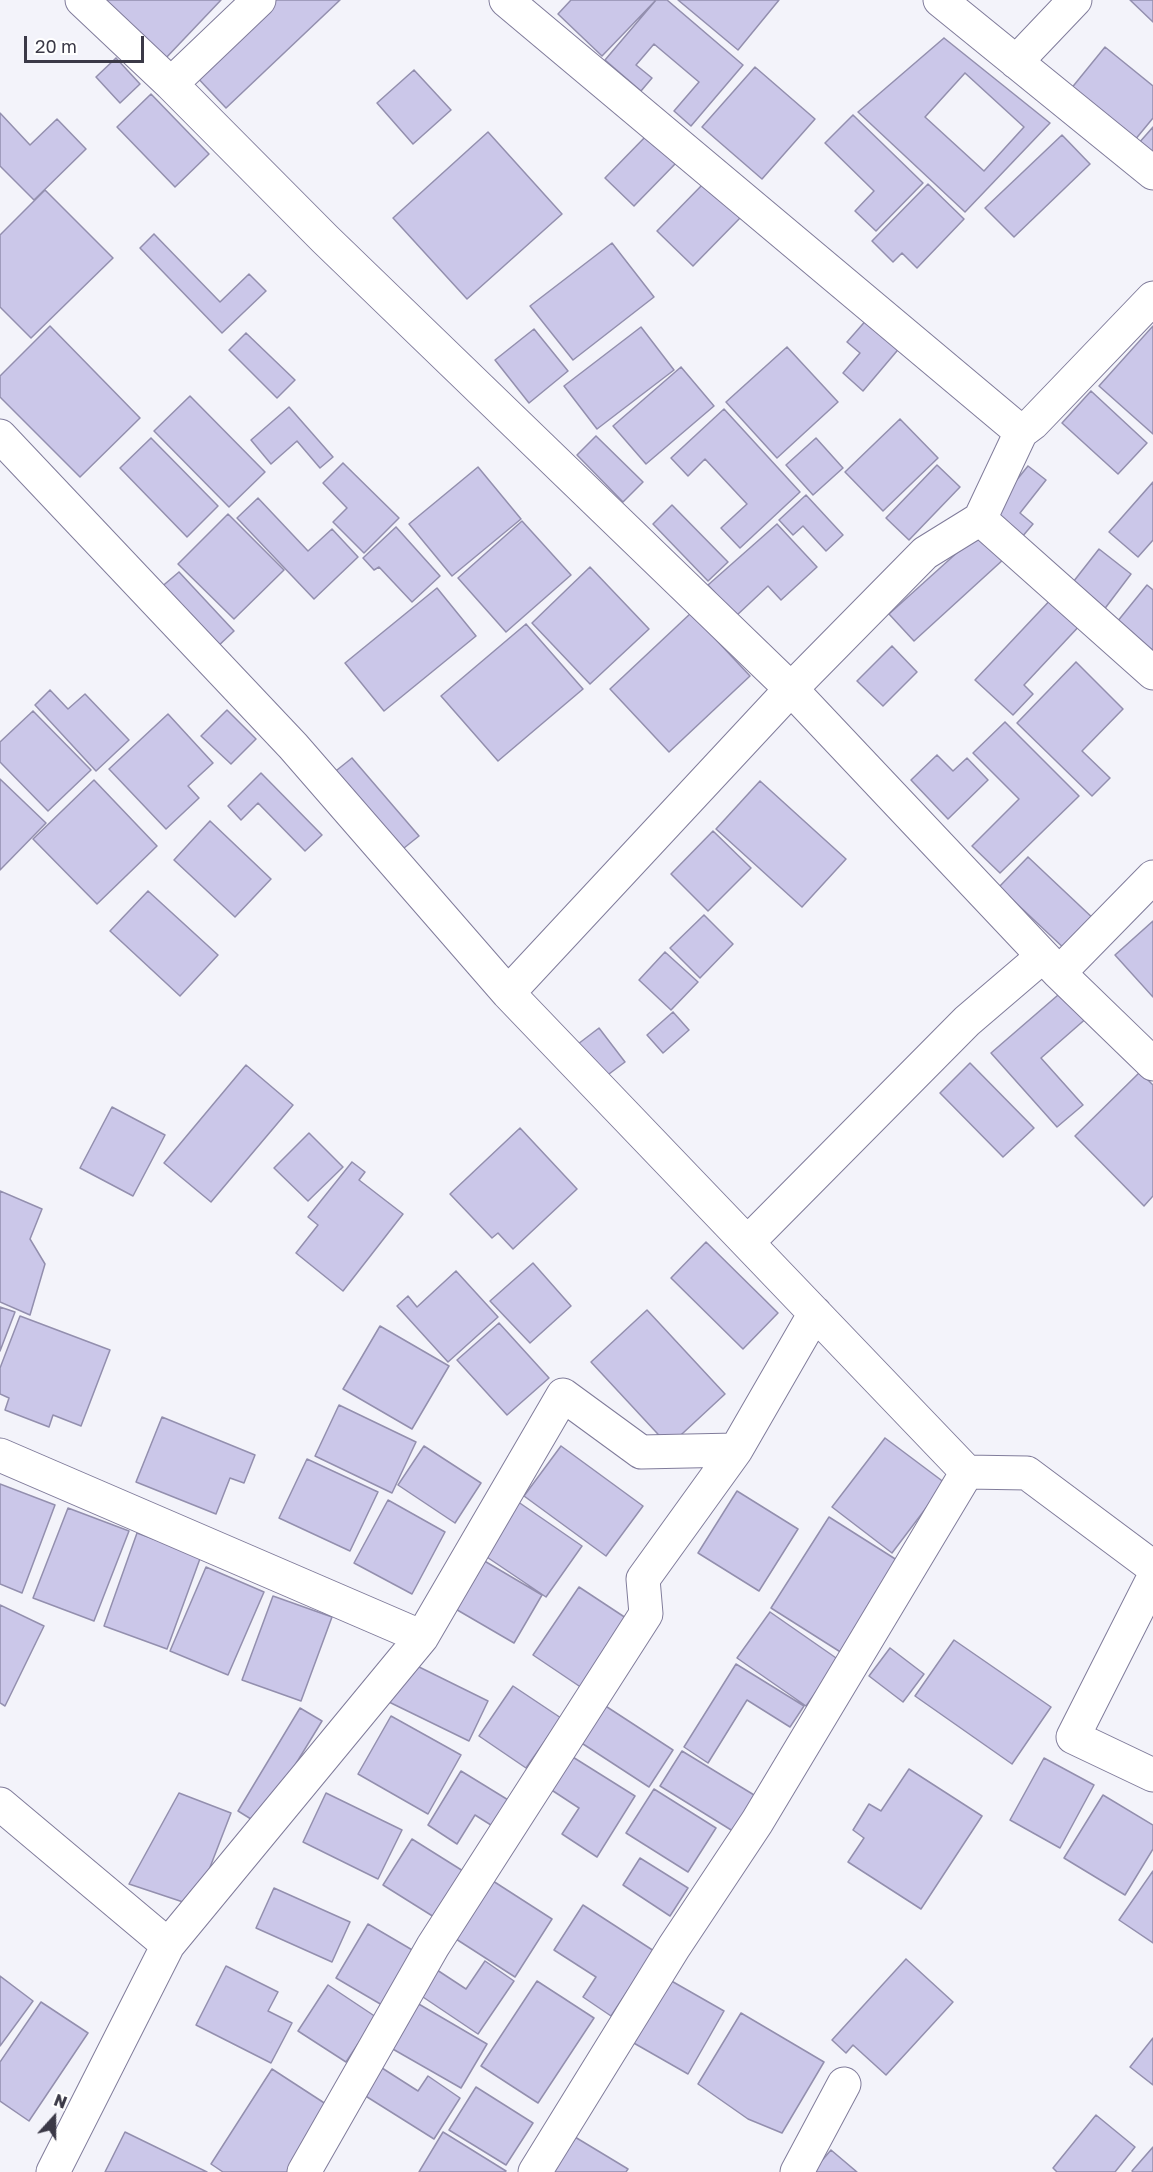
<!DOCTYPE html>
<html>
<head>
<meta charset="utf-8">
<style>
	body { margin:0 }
	#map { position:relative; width:1153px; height:2172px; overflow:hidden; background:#f3f3fa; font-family:"Golos Text",sans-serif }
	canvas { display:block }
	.north { position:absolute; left:24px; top:2088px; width:60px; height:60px; -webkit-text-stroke:4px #fff; paint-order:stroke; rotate:21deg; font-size:16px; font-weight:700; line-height:24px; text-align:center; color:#3b3947 }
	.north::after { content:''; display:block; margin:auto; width:21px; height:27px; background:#3b3947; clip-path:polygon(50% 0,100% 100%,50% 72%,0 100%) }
	.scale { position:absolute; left:24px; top:36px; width:120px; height:27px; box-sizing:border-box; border:3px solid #3b3947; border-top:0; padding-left:8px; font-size:18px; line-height:21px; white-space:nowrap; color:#3b3947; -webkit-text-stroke:4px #fff; paint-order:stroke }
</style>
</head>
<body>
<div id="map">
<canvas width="1153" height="2172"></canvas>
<div class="north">N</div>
<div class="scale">20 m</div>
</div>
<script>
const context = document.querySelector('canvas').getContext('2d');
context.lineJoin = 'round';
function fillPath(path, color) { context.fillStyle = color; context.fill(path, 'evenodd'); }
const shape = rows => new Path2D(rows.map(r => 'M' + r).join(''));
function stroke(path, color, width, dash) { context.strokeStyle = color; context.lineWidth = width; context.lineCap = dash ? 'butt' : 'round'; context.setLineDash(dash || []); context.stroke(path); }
const building = shape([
	[104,0,221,0,164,60,104,0],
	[273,0,340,0,226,108,194,74,273,0],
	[571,0,656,0,602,56,558,14,571,0],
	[656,0,667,0,743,65,691,126,674,111,699,82,654,44,636,65,652,78,641,91,605,60,656,0],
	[678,0,779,0,738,50,678,0],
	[1130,0,1153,0,1153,22,1130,0],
	[944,38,1050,123,965,212,858,112,944,38],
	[965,73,1024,127,984,171,925,117,965,73],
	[1105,47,1153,86,1153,118,1134,141,1070,90,1105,47],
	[116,58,140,84,120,103,96,77,116,58],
	[755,67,815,119,762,179,702,127,755,67],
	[414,70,451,110,413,144,377,103,414,70],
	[151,94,209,154,175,187,117,127,151,94],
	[0,113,30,145,57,119,86,149,34,200,0,166,0,113],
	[853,115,923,183,876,231,855,211,874,191,825,143,853,115],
	[1153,127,1153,157,1138,144,1153,127],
	[488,132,562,214,467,299,393,218,488,132],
	[649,133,677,162,634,206,605,178,649,133],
	[1062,135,1090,164,1014,237,985,208,1062,135],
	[704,183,740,218,693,266,657,231,704,183],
	[928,184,964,219,917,268,902,253,893,262,872,241,928,184],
	[45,190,113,258,31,338,0,307,0,235,45,190],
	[154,234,220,302,249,274,266,291,222,333,140,248,154,234],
	[612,243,654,297,573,360,530,306,612,243],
	[869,317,902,345,863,391,843,373,860,353,847,342,869,317],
	[50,326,140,418,80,477,0,397,0,376,50,326],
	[1153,326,1153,434,1099,386,1153,326],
	[641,327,674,370,597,429,564,386,641,327],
	[534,329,568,371,529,403,495,360,534,329],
	[246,333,295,380,277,398,229,350,246,333],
	[787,347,838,402,777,458,726,402,787,347],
	[681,367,714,406,646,464,613,426,681,367],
	[1091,391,1147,443,1118,474,1062,423,1091,391],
	[190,396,265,472,229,507,154,431,190,396],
	[289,407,333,457,320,468,297,441,271,464,251,440,289,407],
	[724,409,800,492,740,548,721,528,747,504,705,459,688,476,671,458,724,409],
	[900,419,938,458,883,511,845,472,900,419],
	[596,436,643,482,623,502,577,455,596,436],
	[151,438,218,506,187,537,120,468,151,438],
	[816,438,843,468,813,495,786,465,816,438],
	[343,463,399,518,364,553,333,522,347,508,323,483,343,463],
	[937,465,960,487,909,540,886,518,937,465],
	[1028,466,1046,480,1020,513,1033,524,1016,544,985,519,1028,466],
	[478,467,521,519,452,576,409,524,478,467],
	[1153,482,1153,540,1138,557,1109,532,1153,482],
	[806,495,843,535,826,551,803,526,793,535,779,520,806,495],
	[258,498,308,551,332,529,358,557,314,599,237,518,258,498],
	[672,505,728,562,708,581,653,524,672,505],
	[228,514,284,570,234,619,178,564,228,514],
	[522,521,571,575,506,632,458,578,522,521],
	[777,524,817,567,781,600,768,586,736,616,708,585,777,524],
	[396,527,440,576,412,602,379,567,374,570,363,558,396,527],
	[980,532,1005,558,914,641,889,614,980,532],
	[1099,549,1131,574,1103,611,1070,586,1099,549],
	[590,567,649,629,590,684,532,623,590,567],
	[179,572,234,631,215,649,159,589,179,572],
	[1147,585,1153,590,1153,651,1117,622,1147,585],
	[437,588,476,636,384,711,345,663,437,588],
	[1055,595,1083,622,1024,685,1033,694,1013,715,975,680,1055,595],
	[691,613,750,676,669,752,610,689,691,613],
	[526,624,583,689,498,761,441,696,526,624],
	[892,646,917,672,883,706,857,681,892,646],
	[1076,662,1123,709,1082,751,1110,778,1092,796,1017,723,1076,662],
	[50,690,68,709,85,694,129,740,96,771,35,705,50,690],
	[227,710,256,739,231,764,201,736,227,710],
	[33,711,91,770,48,811,0,762,0,742,33,711],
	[168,714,213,763,188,786,199,798,166,829,109,769,168,714],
	[1005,722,1079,796,1000,873,972,846,1019,799,973,753,1005,722],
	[937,755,953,771,967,758,988,780,948,819,911,780,937,755],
	[352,758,419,836,399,852,332,774,352,758],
	[261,773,322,835,305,851,258,803,241,820,228,806,261,773],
	[0,779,46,823,0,870,0,779],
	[94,780,157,846,97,904,33,839,94,780],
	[760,781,846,859,802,907,716,829,760,781],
	[210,821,271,879,235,917,174,860,210,821],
	[713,831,751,868,708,911,671,874,713,831],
	[1028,857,1097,922,1068,952,999,887,1028,857],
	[148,891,218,955,180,996,110,931,148,891],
	[704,915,733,944,700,978,670,948,704,915],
	[1153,921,1153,997,1115,955,1153,921],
	[665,952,698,982,671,1010,639,980,665,952],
	[1065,989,1089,1016,1041,1058,1083,1105,1057,1127,991,1053,1065,989],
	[673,1012,689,1030,663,1053,647,1035,673,1012],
	[599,1028,625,1062,605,1077,578,1044,599,1028],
	[970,1063,1034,1128,1003,1157,940,1093,970,1063],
	[246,1065,293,1105,211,1202,164,1163,246,1065],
	[1140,1072,1153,1085,1153,1196,1144,1206,1075,1136,1140,1072],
	[112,1107,165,1135,133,1196,80,1168,112,1107],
	[520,1128,577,1189,513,1249,498,1233,492,1238,450,1194,520,1128],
	[309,1133,343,1167,308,1201,274,1168,309,1133],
	[352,1162,365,1172,359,1180,403,1214,343,1291,296,1253,318,1225,308,1217,352,1162],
	[0,1191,42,1209,30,1239,45,1264,30,1315,0,1302,0,1191],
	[706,1242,778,1313,743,1349,671,1278,706,1242],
	[533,1263,571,1306,530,1343,490,1301,533,1263],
	[456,1271,498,1317,448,1362,397,1306,408,1296,417,1307,456,1271],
	[0,1307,15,1312,0,1351,0,1307],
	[647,1310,725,1394,669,1446,591,1362,647,1310],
	[20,1316,110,1350,81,1426,53,1415,49,1427,5,1410,9,1398,0,1394,0,1368,20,1316],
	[499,1323,549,1378,507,1415,457,1360,499,1323],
	[380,1326,449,1366,412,1429,343,1389,380,1326],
	[339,1405,416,1442,392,1493,315,1456,339,1405],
	[162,1417,255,1455,244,1483,230,1478,216,1514,136,1482,162,1417],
	[885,1438,945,1483,892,1553,832,1507,885,1438],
	[424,1446,481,1483,455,1523,398,1485,424,1446],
	[561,1446,643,1506,606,1556,524,1496,561,1446],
	[307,1459,378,1492,350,1551,279,1518,307,1459],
	[0,1484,55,1505,22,1593,0,1584,0,1484],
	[737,1491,798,1529,759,1591,698,1553,737,1491],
	[514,1499,582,1546,546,1597,478,1551,514,1499],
	[388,1500,445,1532,412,1594,354,1563,388,1500],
	[68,1508,129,1531,94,1621,33,1598,68,1508],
	[829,1517,900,1562,842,1653,771,1608,829,1517],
	[137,1533,201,1556,167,1649,104,1626,137,1533],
	[476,1556,542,1595,514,1643,447,1604,476,1556],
	[206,1567,264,1592,228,1675,170,1651,206,1567],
	[579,1587,629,1620,582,1688,533,1655,579,1587],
	[273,1596,332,1617,301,1701,242,1680,273,1596],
	[0,1605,44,1626,5,1706,0,1703,0,1605],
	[770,1612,839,1660,806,1706,737,1658,770,1612],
	[954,1640,1051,1707,1012,1764,915,1696,954,1640],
	[890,1648,924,1674,903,1702,869,1676,890,1648],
	[409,1662,488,1701,469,1741,389,1702,409,1662],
	[736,1664,804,1706,790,1727,747,1700,708,1763,684,1747,736,1664],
	[513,1686,561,1718,526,1768,479,1736,513,1686],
	[604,1705,673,1750,649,1787,580,1742,604,1705],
	[300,1708,322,1721,259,1824,238,1811,300,1708],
	[391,1716,461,1755,428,1814,358,1774,391,1716],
	[682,1751,759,1798,736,1833,660,1786,682,1751],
	[568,1754,635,1796,597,1857,562,1834,579,1808,547,1787,568,1754],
	[1044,1758,1094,1785,1060,1848,1010,1820,1044,1758],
	[909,1769,982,1816,921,1909,848,1862,864,1838,853,1830,869,1804,881,1811,909,1769],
	[461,1771,518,1806,502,1832,475,1815,457,1844,428,1825,461,1771],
	[654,1789,716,1828,688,1872,626,1833,654,1789],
	[179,1793,231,1813,195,1906,129,1884,179,1793],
	[326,1793,402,1830,378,1879,303,1842,326,1793],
	[1103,1795,1153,1825,1153,1849,1125,1895,1064,1858,1103,1795],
	[412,1839,471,1876,442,1922,383,1885,412,1839],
	[640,1858,688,1888,670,1916,623,1885,640,1858],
	[1153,1871,1153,1943,1119,1920,1153,1871],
	[493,1881,552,1919,515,1977,456,1939,493,1881],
	[274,1888,350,1922,332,1962,256,1928,274,1888],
	[583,1905,654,1951,611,2016,583,1997,596,1977,554,1950,583,1905],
	[368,1924,414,1951,382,2005,336,1978,368,1924],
	[906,1959,953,2002,886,2075,853,2045,846,2053,832,2040,906,1959],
	[485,1961,514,1981,478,2034,417,1993,434,1968,466,1989,485,1961],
	[226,1966,278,1992,268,2011,292,2023,271,2063,196,2025,226,1966],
	[0,1976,33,2001,0,2046,0,1976],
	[668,1979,724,2011,688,2074,632,2042,668,1979],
	[537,1981,594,2018,538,2103,481,2066,537,1981],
	[328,1985,376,2017,346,2062,298,2031,328,1985],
	[41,2002,88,2033,29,2121,0,2101,0,2062,41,2002],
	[417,2003,487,2044,461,2088,391,2048,417,2003],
	[741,2013,824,2062,782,2133,748,2119,698,2084,741,2013],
	[1153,2038,1153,2085,1130,2067,1153,2038],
	[382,2068,418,2091,428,2076,460,2098,434,2139,364,2095,382,2068],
	[272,2069,332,2108,291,2172,223,2172,211,2164,272,2069],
	[476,2087,533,2123,506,2165,449,2130,476,2087],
	[1096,2115,1135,2147,1115,2172,1057,2172,1053,2168,1096,2115],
	[125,2132,207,2172,105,2172,125,2132],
	[443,2132,506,2171,505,2172,419,2172,443,2132],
	[570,2134,628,2169,626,2172,547,2172,570,2134],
	[1153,2147,1153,2172,1133,2172,1132,2171,1153,2147],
	[831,2150,857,2172,812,2172,831,2150]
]);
fillPath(building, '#cbc7e9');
stroke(building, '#938fae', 1.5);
const minor = shape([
	[82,0,171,84,325,239,791,689,1043,956],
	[506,0,1021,432],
	[940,0,1153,173],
	[1016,62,1075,0],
	[171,84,259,0],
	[0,436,293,746,508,993,967,1472,1027,1473,1153,1567],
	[980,519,1153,673],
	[1059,973,1153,1064],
	[508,993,791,689,925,553,980,519,1021,432,1033,423,1153,298],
	[748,1242,967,1021,1043,956,1059,973,1153,877],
	[0,1455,422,1637],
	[1153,1579,1073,1737,1153,1775],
	[0,1804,168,1945],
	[53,2172,168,1945,422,1637,563,1395,641,1452,736,1450,815,1313],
	[304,2172,433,1946,646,1614,643,1579,736,1450],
	[535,2172,674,1947,757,1822,967,1472],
	[797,2172,844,2084]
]);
stroke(minor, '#807c9b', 35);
stroke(minor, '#fff', 33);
</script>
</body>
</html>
